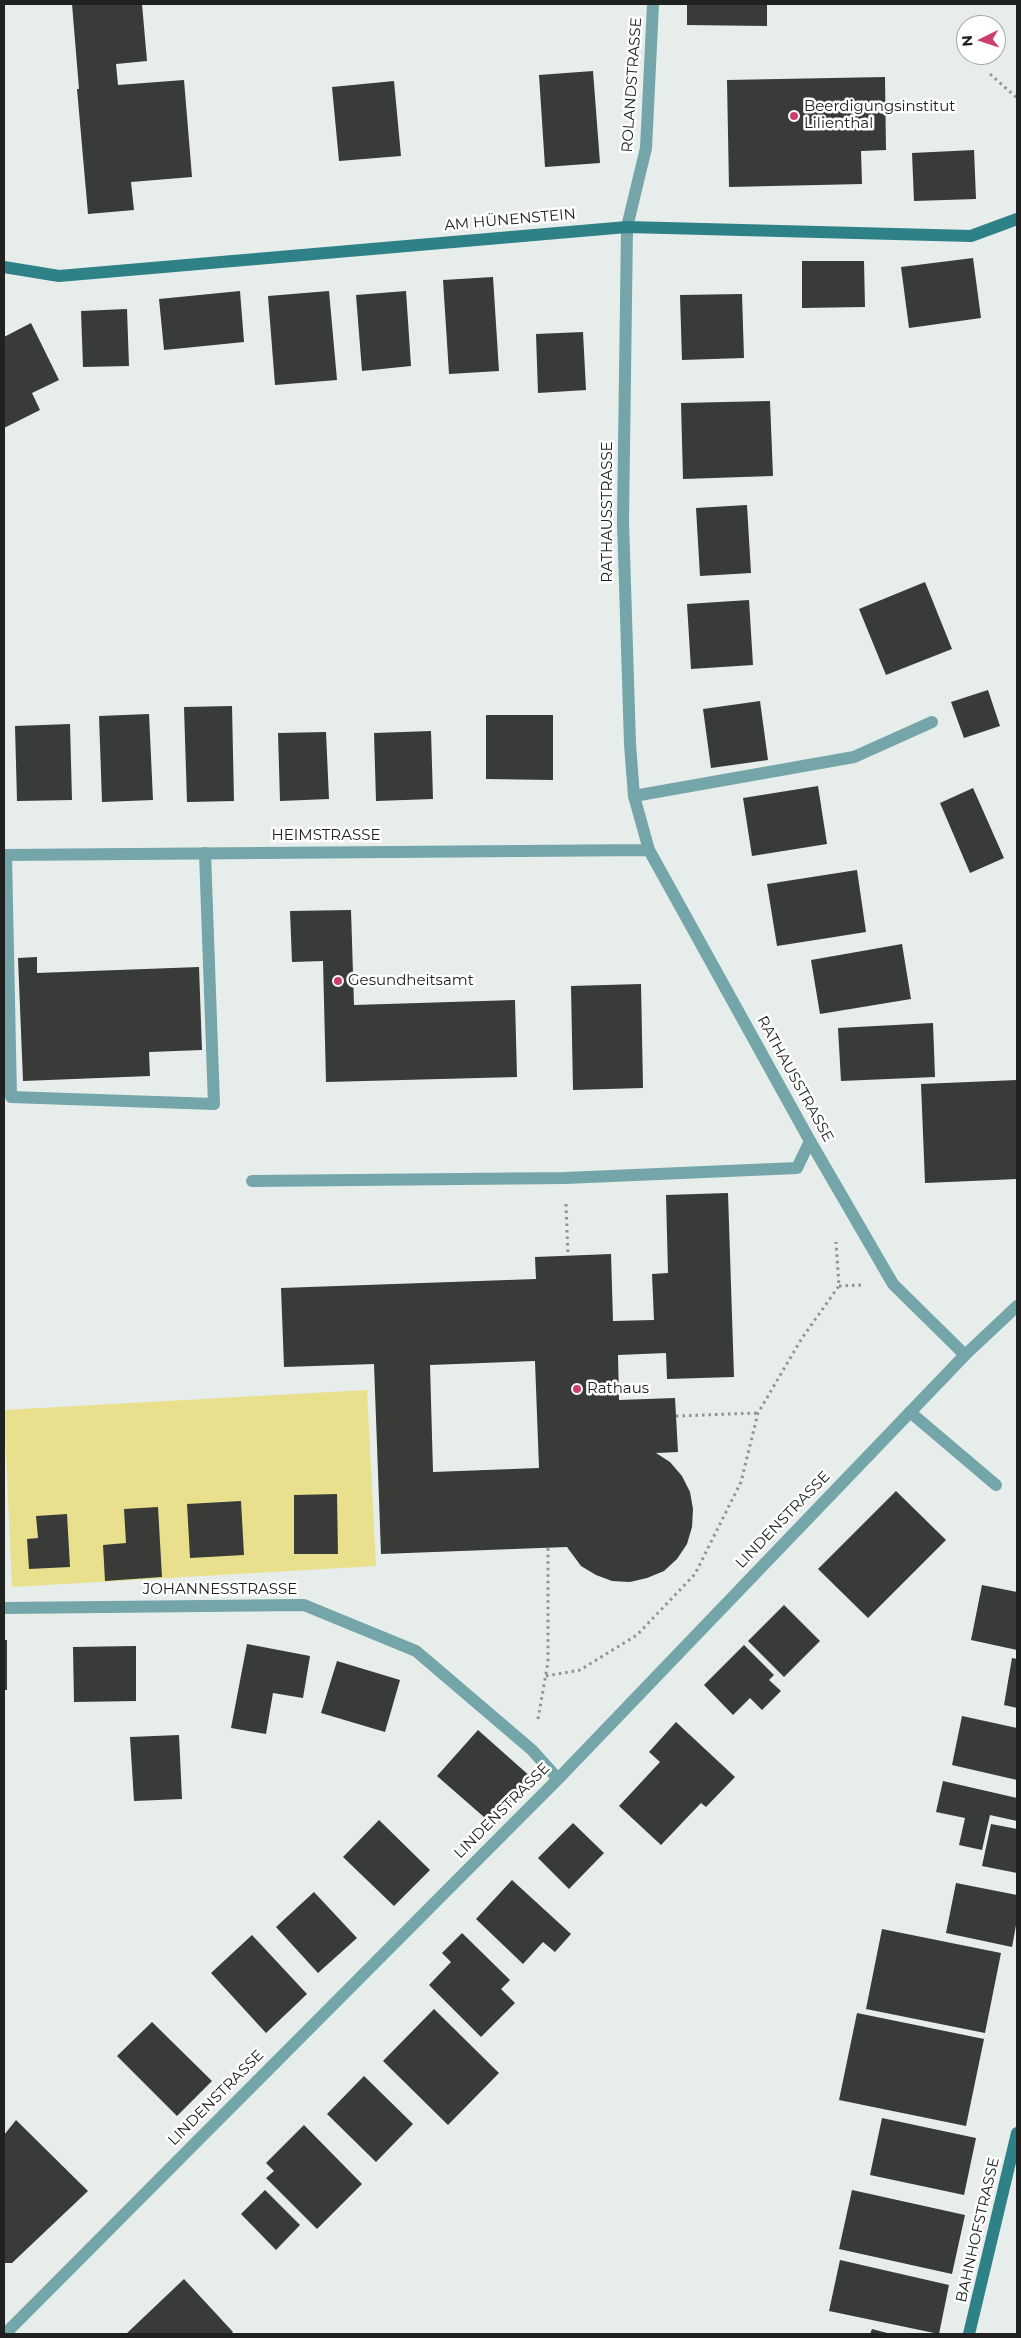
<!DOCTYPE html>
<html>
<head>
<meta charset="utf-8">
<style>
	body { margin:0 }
	#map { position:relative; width:1021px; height:2338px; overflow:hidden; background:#e7edeb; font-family:Montserrat,sans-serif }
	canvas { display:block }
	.frame { position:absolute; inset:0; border:5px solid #202221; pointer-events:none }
	.north { position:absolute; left:956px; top:15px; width:50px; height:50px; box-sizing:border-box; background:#fff; border:1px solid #a6a7a6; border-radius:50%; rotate:266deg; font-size:14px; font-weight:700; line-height:20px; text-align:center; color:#202221 }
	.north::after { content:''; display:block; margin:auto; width:18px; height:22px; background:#cb3e6d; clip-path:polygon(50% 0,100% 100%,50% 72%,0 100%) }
</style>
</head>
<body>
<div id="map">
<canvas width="1021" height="2338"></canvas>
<div class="frame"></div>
<div class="north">N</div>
</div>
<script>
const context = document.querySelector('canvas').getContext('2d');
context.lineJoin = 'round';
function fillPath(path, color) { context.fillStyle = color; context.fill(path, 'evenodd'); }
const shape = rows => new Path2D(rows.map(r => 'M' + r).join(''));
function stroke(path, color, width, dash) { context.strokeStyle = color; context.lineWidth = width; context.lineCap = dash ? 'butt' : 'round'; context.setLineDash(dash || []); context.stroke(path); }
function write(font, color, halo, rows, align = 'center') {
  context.font = font + ' Montserrat,sans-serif'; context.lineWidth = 5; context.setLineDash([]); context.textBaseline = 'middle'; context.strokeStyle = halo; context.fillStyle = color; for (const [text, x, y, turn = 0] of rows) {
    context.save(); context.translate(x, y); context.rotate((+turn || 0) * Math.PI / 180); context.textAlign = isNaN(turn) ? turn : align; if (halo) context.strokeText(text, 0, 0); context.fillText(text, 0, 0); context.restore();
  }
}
fillPath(shape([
	[367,1390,376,1566,12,1587,4,1410]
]), '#e9e08e');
fillPath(shape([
	[72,4,142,4,147,61,116,64,118,85,184,80,192,177,131,182,134,210,88,214,77,89,79,89],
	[687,4,767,4,767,26,687,25],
	[593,71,600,163,545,167,539,75],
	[885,77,886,150,861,151,862,184,729,187,727,80],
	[394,81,401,156,339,161,332,87],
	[974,150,976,199,914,201,912,153],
	[973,258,981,318,909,328,901,267],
	[802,261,864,261,865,307,802,308],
	[493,277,499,371,449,374,443,280],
	[240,291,244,342,164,350,159,299],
	[329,291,337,380,275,385,268,296],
	[406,291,411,366,362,371,356,295],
	[742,294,744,358,682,360,680,295],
	[127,309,129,366,83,367,81,311],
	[31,323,59,380,32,393,40,410,4,428,4,337],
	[583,332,586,390,538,393,536,334],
	[770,401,773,476,683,479,681,403],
	[747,505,751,573,700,576,696,508],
	[925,582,952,649,886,675,859,609],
	[749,600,753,665,691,669,687,604],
	[988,690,1000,726,964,738,951,702],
	[760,701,768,760,711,768,703,709],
	[232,706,234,801,187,802,184,707],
	[149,714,153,800,102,802,99,716],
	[486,715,553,715,553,780,486,779],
	[70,724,72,800,17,801,15,726],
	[431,731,433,799,376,801,374,733],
	[326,732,329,799,280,801,278,733],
	[818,786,827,844,752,856,743,798],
	[973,788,1004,858,970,873,940,803],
	[857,870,866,932,777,946,767,884],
	[351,910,354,1005,515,1000,517,1077,326,1082,323,961,292,962,290,911],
	[902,944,911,999,820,1014,811,960],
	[37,957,37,973,199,967,202,1050,149,1052,150,1076,23,1081,18,958],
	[641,984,643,1088,573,1090,571,986],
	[933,1023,935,1077,841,1081,838,1028],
	[1017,1080,1017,1179,925,1183,921,1084],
	[728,1193,734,1377,667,1379,666,1353,618,1355,619,1400,675,1398,678,1452,656,1453,670,1462,682,1476,690,1492,693,1509,692,1527,687,1544,677,1559,664,1571,647,1578,630,1582,612,1581,596,1575,581,1566,567,1547,381,1554,374,1364,284,1367,281,1288,536,1279,535,1257,611,1254,613,1321,654,1320,652,1274,668,1273,666,1195],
	[535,1361,539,1468,433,1472,430,1365],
	[896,1491,946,1540,868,1618,818,1569],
	[337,1494,338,1554,294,1554,294,1495],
	[241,1501,244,1555,190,1558,187,1504],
	[158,1507,162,1577,105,1581,103,1545,126,1543,124,1509],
	[67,1514,70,1567,29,1569,27,1539,38,1538,36,1516],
	[982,1585,1017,1592,1017,1650,971,1640],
	[784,1605,820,1641,784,1677,748,1641],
	[4,1640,7,1640,7,1690,4,1690],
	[247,1644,310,1656,303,1698,273,1693,266,1734,231,1728],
	[744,1645,774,1675,769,1680,781,1691,762,1710,750,1698,733,1715,704,1685],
	[136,1646,136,1701,74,1702,73,1647],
	[1012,1658,1017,1659,1017,1708,1004,1705],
	[337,1661,400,1680,385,1732,321,1713],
	[962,1716,1017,1728,1017,1780,952,1765],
	[676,1722,735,1777,706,1807,701,1803,661,1845,619,1806,660,1762,649,1752],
	[478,1730,532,1778,492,1824,437,1776],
	[179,1735,182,1799,134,1801,130,1737],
	[943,1781,1017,1798,1017,1821,990,1815,982,1850,959,1845,965,1818,936,1812],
	[379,1820,430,1870,394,1906,343,1857],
	[573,1823,604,1853,569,1889,538,1858],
	[991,1824,1017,1829,1017,1873,982,1866],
	[512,1880,571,1934,555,1952,543,1942,523,1964,476,1919],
	[956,1883,1017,1895,1017,1920,1012,1947,946,1933],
	[314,1892,357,1938,318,1973,276,1927],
	[882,1929,1001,1953,985,2033,866,2009],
	[462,1933,510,1980,501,1989,515,2003,481,2037,429,1985,451,1962,442,1953],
	[252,1935,307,1994,266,2033,211,1973],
	[434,2009,499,2073,448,2125,383,2061],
	[857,2013,984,2039,966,2126,839,2100],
	[152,2022,212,2081,177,2116,117,2056],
	[364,2076,413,2124,376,2162,327,2114],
	[882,2118,976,2138,964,2195,870,2175],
	[16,2120,88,2191,12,2263,4,2263,4,2135],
	[304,2125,362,2184,317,2229,266,2178,274,2171,266,2163],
	[265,2190,300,2225,276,2250,241,2214],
	[852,2190,965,2215,952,2274,839,2249],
	[840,2260,949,2285,939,2334,829,2311],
	[184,2279,233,2332,231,2334,126,2334],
	[872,2329,891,2334,870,2334]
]), '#383b37');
stroke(shape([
	[990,74,1017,98],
	[566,1204,568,1256],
	[839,1286,862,1285],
	[676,1416,758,1413],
	[546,1676,580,1670,637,1635,695,1574,741,1482,758,1413,802,1338,839,1286,836,1242],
	[538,1719,548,1662,548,1548]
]), '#8f9391', 3, [2.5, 4]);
stroke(shape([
	[634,796,854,757,932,722],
	[6,855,11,1097,214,1104,205,853],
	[252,1181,565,1178,797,1168,810,1141],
	[910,1412,996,1485]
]), '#74a5a8', 12);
stroke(shape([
	[653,4,646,148,627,227,623,521,630,744,634,796,649,850,810,1141,893,1284,965,1355],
	[4,855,649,850],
	[4,1608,304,1605,416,1651,532,1750,558,1779],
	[5,2334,558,1779,965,1355,1017,1306]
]), '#74a5a8', 12);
stroke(shape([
	[4,267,59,276,627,227,971,236,1017,219],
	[969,2334,1017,2133]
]), '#2e8187', 12);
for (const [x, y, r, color] of [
	[794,116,5,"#cb3e6d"],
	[338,981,5,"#cb3e6d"],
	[577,1389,5,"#cb3e6d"]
]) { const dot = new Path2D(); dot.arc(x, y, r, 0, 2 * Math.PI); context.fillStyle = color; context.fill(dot); stroke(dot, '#fff', 2); }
write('15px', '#202221', '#fff', [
	["ROLANDSTRASSE",632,85,-86],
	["AM HÜNENSTEIN",510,220,-5],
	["RATHAUSSTRASSE",608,512,-90],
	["HEIMSTRASSE",326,836],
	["RATHAUSSTRASSE",795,1079,61],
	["LINDENSTRASSE",783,1520,-46],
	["JOHANNESSTRASSE",220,1590],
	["LINDENSTRASSE",502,1811,-45],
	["LINDENSTRASSE",216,2098,-45],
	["BAHNHOFSTRASSE",978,2230,-77]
]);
write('15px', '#202221', '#fff', [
	["Beerdigungsinstitut",804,107],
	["Lilienthal",804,124],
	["Gesundheitsamt",348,981],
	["Rathaus",587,1389]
], 'left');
</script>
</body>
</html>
